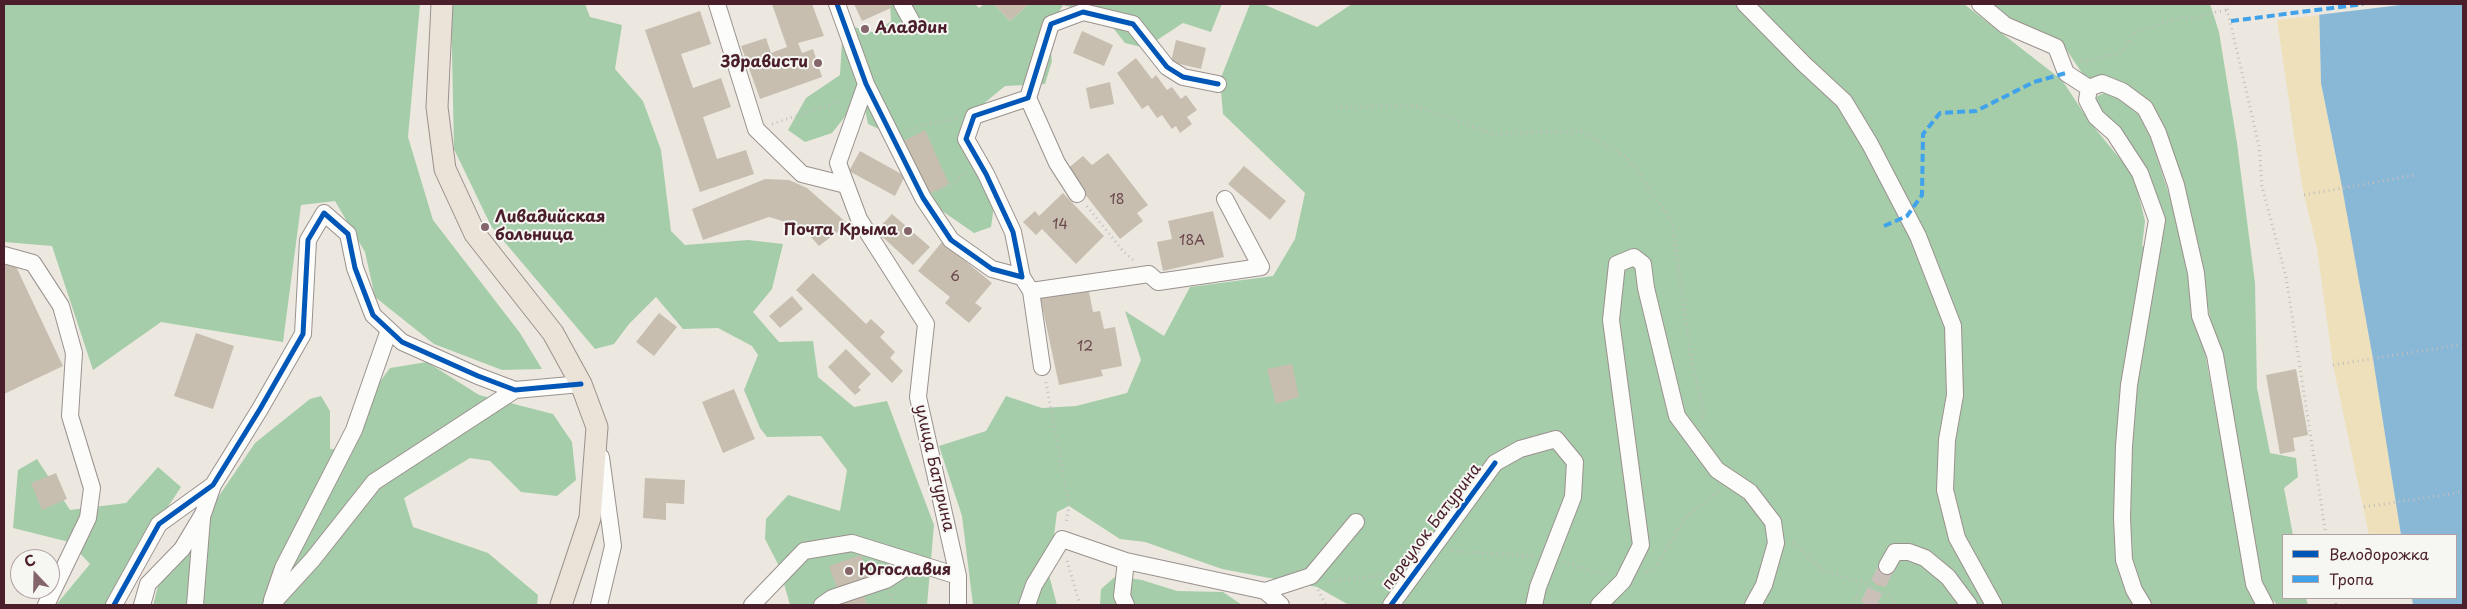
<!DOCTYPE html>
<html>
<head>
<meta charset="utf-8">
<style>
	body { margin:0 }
	#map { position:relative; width:2467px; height:609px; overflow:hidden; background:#ece8df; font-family:"Playpen Sans",sans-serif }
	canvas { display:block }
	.frame { position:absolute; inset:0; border:5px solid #4a1f2b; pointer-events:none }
	.legend { position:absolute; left:2282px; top:534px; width:175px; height:65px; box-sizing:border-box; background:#f6f6f2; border:1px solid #b1a0a2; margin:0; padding:6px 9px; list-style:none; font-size:15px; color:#4a1f2b }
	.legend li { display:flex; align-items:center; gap:10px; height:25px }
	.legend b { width:25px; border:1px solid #b1a0a2 }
	.north { position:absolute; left:10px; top:549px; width:50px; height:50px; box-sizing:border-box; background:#f6f6f2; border:1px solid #b1a0a2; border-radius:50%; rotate:339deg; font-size:14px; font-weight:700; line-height:20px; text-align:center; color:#4a1f2b }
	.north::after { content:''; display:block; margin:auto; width:18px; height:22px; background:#83656a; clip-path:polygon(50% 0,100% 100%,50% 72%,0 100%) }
</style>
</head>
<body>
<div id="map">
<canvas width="2467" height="609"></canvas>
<div class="frame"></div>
<ul class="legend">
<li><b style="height:6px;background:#0057b8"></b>Велодорожка</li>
<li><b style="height:6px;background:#40a2eb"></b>Тропа</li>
</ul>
<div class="north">С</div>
</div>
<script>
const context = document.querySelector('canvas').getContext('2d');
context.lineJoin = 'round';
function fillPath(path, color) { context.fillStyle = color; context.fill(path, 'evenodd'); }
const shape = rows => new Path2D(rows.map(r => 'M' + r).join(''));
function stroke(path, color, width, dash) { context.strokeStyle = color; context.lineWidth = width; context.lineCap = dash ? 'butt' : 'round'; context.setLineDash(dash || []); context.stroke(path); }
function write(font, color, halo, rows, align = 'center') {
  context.font = font + ' "Playpen Sans",sans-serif'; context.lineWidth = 4; context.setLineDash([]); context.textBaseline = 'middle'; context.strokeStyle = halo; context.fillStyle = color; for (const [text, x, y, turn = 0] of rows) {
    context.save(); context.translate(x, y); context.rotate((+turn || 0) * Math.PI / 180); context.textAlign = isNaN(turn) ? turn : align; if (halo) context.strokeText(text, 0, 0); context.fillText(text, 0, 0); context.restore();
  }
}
fillPath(shape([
	[4,4,420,4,408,137,433,220,520,333,542,369,502,370,434,344,375,297,365,252,335,201,301,205,283,342,161,322,93,370,52,246,4,242],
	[451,4,585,4,590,17,622,25,615,69,643,101,661,150,671,231,685,245,748,240,783,244,772,289,753,312,779,342,813,341,818,377,854,407,887,401,934,525,927,605,867,605,863,595,837,605,790,605,779,566,765,539,766,519,788,495,840,511,847,470,821,436,767,437,760,428,744,390,758,355,752,346,718,328,683,329,656,297,629,324,614,344,595,349,491,226,454,149],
	[890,4,975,4,979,8,984,4,994,4,1010,21,1029,4,1222,4,1211,32,1183,23,1145,48,1125,43,1103,15,1063,5,1048,31,1052,61,1045,84,1005,86,964,120,995,199,991,227,974,233,938,208,905,141,868,124,862,95,832,133,805,142,788,130,806,98,840,75,843,24,876,33,891,21],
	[1250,4,1263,4,1317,27,1352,4,1964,4,2062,80,2089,121,2134,176,2145,221,2142,246,2162,246,2162,220,2100,113,2096,97,2106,92,2115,95,2139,115,2151,139,2176,216,2191,276,2248,587,2257,605,1349,605,1317,587,1222,569,1145,542,1120,539,1069,506,1057,512,1049,575,1057,605,973,605,962,516,939,446,986,431,1006,396,1042,408,1076,406,1127,393,1141,360,1125,311,1164,336,1190,287,1273,276,1295,239,1305,193,1223,114,1220,80],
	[1987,4,2210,4,2219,32,2237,143,2255,283,2257,388,2270,453,2296,458,2298,477,2284,488,2293,535,2283,535,2283,598,2306,598,2308,605,2277,605,2259,584,2218,353,2200,272,2163,130,2103,78,2086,79,2062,43,2006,21],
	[427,362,479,395,553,414,572,442,576,480,557,496,521,492,490,461,470,458,404,498,413,527,488,553,538,595,537,605,153,605,160,579,195,548,208,512,255,443,310,399,321,396,330,411,330,449,336,449,364,403,390,368],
	[37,459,70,510,126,503,158,467,181,487,129,566,107,605,56,605,90,564,69,542,13,528,18,470],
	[1116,576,1142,580,1177,591,1223,592,1242,605,1100,605,1101,589]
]), '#a6cdaa');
fillPath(shape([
	[2319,15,2321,83,2342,187,2373,359,2401,535,2369,535,2333,365,2317,248,2304,195,2296,148,2277,20]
]), '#ede0bb');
fillPath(shape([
	[2319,4,2463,4,2463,605,2413,605,2412,598,2456,598,2456,535,2401,535,2373,359,2342,187,2321,83]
]), '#89b8d7');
fillPath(shape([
	[2317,4,2409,4,2317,15]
]), '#ece8df');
fillPath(shape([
	[772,4,812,4,824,36,798,43,802,53,813,49,822,77,760,99,741,46,766,38,771,53,787,47],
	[854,4,889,4,891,8,862,21],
	[994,4,1029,4,1010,21],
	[700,11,711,44,681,54,693,88,721,78,731,107,703,117,717,159,746,150,754,174,700,192,645,30],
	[1082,31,1113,45,1104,66,1073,53],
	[1176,40,1206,48,1201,69,1171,62],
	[1136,58,1152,79,1156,75,1167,90,1172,87,1181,99,1186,95,1197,110,1187,117,1192,124,1180,133,1176,126,1172,129,1162,115,1157,118,1148,105,1142,109,1117,73],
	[1110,82,1114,104,1090,109,1086,88],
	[925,130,949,184,927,195,900,143],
	[860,151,905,176,895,196,849,171],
	[1108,153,1148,205,1137,213,1143,221,1120,239,1066,170,1083,156,1092,165],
	[1244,166,1286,201,1270,220,1228,184],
	[765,179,789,180,807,188,848,224,819,246,802,227,769,217,703,240,692,209],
	[1063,193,1104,236,1076,264,1042,229,1036,235,1023,222,1035,211,1039,216],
	[1213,211,1224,257,1163,271,1157,242,1172,239,1168,221],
	[892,214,930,247,913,265,876,231],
	[942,242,992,283,975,303,982,308,969,323,945,303,950,297,918,271],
	[12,258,63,366,4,394,4,262],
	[813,273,866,324,871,319,885,332,880,337,895,352,890,358,903,371,892,383,796,290],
	[1088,287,1093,312,1100,311,1104,329,1115,327,1122,366,1101,370,1103,376,1059,385,1040,296],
	[792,296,803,309,780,328,769,316],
	[659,313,677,327,654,356,636,342],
	[196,333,234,346,213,409,174,396],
	[846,349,871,374,858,387,861,390,855,395,828,367],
	[1292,364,1299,397,1276,404,1267,369],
	[2296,369,2308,435,2293,438,2295,451,2280,454,2266,375],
	[734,389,755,439,723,453,702,402],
	[56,473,67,499,42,510,31,483],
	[645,478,685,480,684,504,666,503,666,520,643,518],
	[861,555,869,577,837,588,829,566],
	'1873 579a7 7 0 1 1 14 0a7 7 0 1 1-14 0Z',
	[863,594,867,605,837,605,837,603]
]), '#c7beb0');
stroke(shape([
	[1868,605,1887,566]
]), '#ccc0bb', 16, [16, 8]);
const minor = shape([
	[717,4,756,129,802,174,846,185],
	[837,4,866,84,923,198,951,240,992,269,1022,277],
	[902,4,913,24],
	[1745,4,1804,64,1844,101,1870,144,1918,236,1953,326,1955,395,1947,440,1945,490,1957,538,1994,605],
	[1980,4,2005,25,2056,47,2066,73,2089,88],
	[866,84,838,163,859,219,926,324,918,397,958,576,958,605],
	[1028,98,1057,163,1077,194],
	[4,255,33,263,61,306,74,353,70,416,92,488,88,518,46,605],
	[1031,291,1149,274,1158,282,1261,267,1225,199],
	[1042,367,1031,291,1022,277,1013,232,986,174,966,139,974,116,1028,98,1051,24,1083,12,1133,24,1167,67,1183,77,1218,84],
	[1887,566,1895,552,1909,552,1925,558,1948,577,1969,605],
	[1265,591,1311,576,1356,522],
	[272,600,283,568,354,430,389,330],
	[114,605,159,524,213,485,260,409,303,334,308,240,324,213,348,234,355,268,373,315,402,342,478,376,515,390,581,384],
	[142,605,148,584,182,549,203,514,213,485],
	[195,605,202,518],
	[271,605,313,559,374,482,515,390],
	[599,605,613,546,601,457],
	[752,605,804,551,852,543,958,576],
	[822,605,832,598,886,580,914,562],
	[1027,605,1034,585,1062,539,1126,561,1265,591,1281,605],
	[1126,605,1122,596,1126,561],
	[1391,605,1495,463,1520,449,1556,439,1575,462,1573,497,1538,587,1534,605],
	[1599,605,1623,581,1641,545,1611,320,1617,264,1634,257,1643,264,1646,288,1677,416,1717,470,1750,492,1773,522,1776,543,1764,585,1753,605],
	[2143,605,2134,590,2124,560,2122,518,2124,446,2129,385,2157,220,2140,173,2114,133,2096,117,2087,100,2089,88,2102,83,2122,91,2145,108,2158,133,2176,185,2196,273,2200,316,2215,355,2254,584,2265,605]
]);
const major = shape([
	[442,4,437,107,445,169,475,234,553,333,581,384,597,427,590,518,561,605]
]);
stroke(minor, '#9a918e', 18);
stroke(major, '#9a918e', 23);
stroke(shape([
	[2226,4,2259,146,2262,186,2286,277,2326,535],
	[2081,62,2119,53,2128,45,2132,34,2149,28,2182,17,2194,19,2210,13,2228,10],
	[1336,107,1416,106,1493,134,1581,131,1627,157,1672,222,1690,352,1704,413,1702,422],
	[772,124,842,101],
	[907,132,923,125,956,119],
	[937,191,952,184,967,172],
	[2304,195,2415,175],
	[1087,206,1122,250,1133,260],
	[2333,365,2458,345],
	[1046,382,1069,506,1066,523],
	[2364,507,2463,492],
	[1793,543,1823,571,1862,582,1890,595,1895,605],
	[1452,551,1533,556],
	[1067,561,1080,605],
	[1563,562,1607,576],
	[1646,572,1655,569,1683,520,1718,491],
	[1329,581,1386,575],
	[1318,590,1326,605],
	[890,594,894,605],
	[2335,598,2336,605],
	[1854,605,1862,582],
	[2282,605,2286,601,2290,605],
	[2298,605,2299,603,2302,605]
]), '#c3bebe', 3, [1, 4]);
stroke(minor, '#fcfcfa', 16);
stroke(major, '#ebe3d8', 21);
stroke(shape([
	[2231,21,2363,4],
	[1884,226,1907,216,1922,195,1923,134,1940,113,1976,111,2034,82,2066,73]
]), '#40a2eb', 4, [8, 4]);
stroke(shape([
	[837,4,866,84,923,198,951,240,992,269,1022,277,1013,232,986,174,966,139,974,116,1028,98,1051,24,1083,12,1133,24,1167,67,1183,77,1218,84],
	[114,605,159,524,213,485,260,409,303,334,308,240,324,213,348,234,355,268,373,315,402,342,478,376,515,390,581,384],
	[1391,605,1495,463]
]), '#0057b8', 5);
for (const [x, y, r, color] of [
	[865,29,5,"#83656a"],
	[818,63,5,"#83656a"],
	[485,227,5,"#83656a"],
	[908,231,5,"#83656a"],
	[849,571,5,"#83656a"]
]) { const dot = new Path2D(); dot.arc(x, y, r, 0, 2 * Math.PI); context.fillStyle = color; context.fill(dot); stroke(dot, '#f6f6f2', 2); }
write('14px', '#69474c', null, [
	["18",1117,200],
	["14",1060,225],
	["18А",1192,241],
	["6",955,277],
	["12",1085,347]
]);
write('bold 16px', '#4a1f2b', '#f6f6f2', [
	["Аладдин",875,29],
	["Здрависти",808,63,"right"],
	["Ливадийская",495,218],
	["больница",495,236],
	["Почта Крыма",898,231,"right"],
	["Югославия",859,571]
], 'left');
write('16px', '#4a1f2b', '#f6f6f2', [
	["улица Батурина",934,468,77],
	["переулок Батурина",1432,527,-53]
]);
</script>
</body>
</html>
